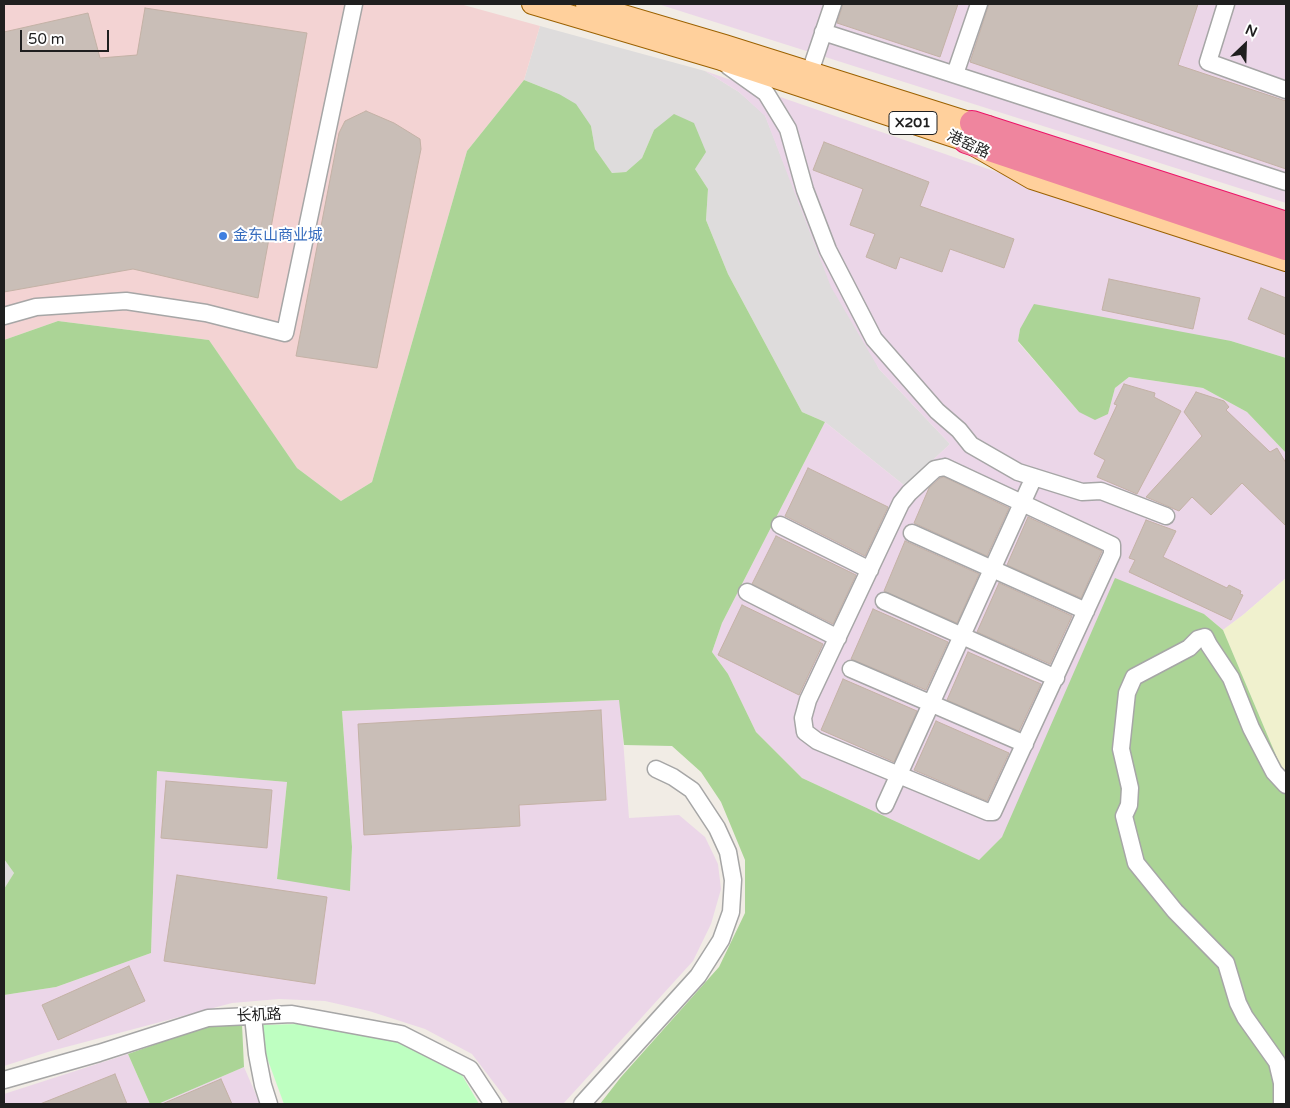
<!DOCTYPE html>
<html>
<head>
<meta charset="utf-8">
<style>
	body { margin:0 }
	#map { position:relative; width:1290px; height:1108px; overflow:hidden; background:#f1ece5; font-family:"Varela Round",sans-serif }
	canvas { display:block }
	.frame { position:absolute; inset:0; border:5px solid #1f1f1f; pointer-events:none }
	.north { position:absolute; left:1220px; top:20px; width:50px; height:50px; -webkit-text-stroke:4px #fff; paint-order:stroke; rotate:24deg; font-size:14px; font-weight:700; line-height:20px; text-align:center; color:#1f1f1f }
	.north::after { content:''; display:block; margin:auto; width:18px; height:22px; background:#1f1f1f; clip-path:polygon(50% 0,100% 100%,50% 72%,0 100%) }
	.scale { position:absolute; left:20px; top:30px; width:89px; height:22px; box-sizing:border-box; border:2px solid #1f1f1f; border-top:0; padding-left:6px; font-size:15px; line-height:18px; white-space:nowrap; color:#1f1f1f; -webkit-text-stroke:4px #fff; paint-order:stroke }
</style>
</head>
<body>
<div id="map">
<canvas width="1290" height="1108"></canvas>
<div class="frame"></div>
<div class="north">N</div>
<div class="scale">50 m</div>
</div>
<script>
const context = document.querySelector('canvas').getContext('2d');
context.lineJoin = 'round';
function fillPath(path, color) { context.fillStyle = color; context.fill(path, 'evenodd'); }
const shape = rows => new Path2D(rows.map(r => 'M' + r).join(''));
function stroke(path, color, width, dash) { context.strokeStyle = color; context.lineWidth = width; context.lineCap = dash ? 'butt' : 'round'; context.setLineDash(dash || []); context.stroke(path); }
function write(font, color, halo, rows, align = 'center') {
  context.font = font + ' "Varela Round","Noto Sans SC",sans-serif'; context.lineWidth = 4; context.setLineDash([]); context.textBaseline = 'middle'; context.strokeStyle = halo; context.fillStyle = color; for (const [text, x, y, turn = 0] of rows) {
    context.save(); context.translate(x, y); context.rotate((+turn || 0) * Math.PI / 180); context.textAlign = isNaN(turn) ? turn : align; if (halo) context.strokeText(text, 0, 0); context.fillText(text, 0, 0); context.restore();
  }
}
fillPath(shape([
	[540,26,705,71,739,92,765,115,784,164,879,369,950,444,905,486,825,422,802,412,728,274,706,220,708,189,695,169,654,130,642,158,626,172,612,173,595,149,591,126,559,94,524,80],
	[4,859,14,873,4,889]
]), '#dedcdc');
fillPath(shape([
	[4,4,460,4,540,26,524,80,467,151,372,482,341,501,297,468,209,340,58,321,4,340]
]), '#f3d3d3');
fillPath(shape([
	[658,4,1286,4,1286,203],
	[705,71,1286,272,1286,358,1231,341,1020,329,1018,342,1079,412,1108,414,1115,388,1129,377,1203,388,1247,412,1286,453,1286,578,1243,615,1223,630,1204,614,1002,837,979,860,802,778,756,732,728,674,712,652,722,623,825,422,905,486,950,444,879,369,831,287,765,116,739,92],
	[620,700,629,818,679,815,705,837,718,864,721,889,711,924,693,961,563,1104,510,1104,472,1054,425,1029,369,1011,325,1001,279,999,232,1003,51,1051,4,1066,4,995,56,987,151,953,157,771,287,782,277,878,350,891,352,847,342,711],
	[128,1054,150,1104,4,1104,4,1094],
	[244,1067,260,1104,158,1104]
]), '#ebd6e8');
fillPath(shape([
	[1286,578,1286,779,1223,630,1243,615]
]), '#f0f1ce');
fillPath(shape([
	[524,80,559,94,576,104,591,126,595,149,612,173,626,172,642,158,654,130,674,114,694,123,706,152,695,169,708,189,706,220,728,274,802,412,825,422,722,623,712,652,728,674,756,732,802,778,979,860,1002,837,1115,578,1204,614,1223,630,1286,779,1286,1104,600,1104,621,1077,719,967,745,913,745,860,721,802,701,772,672,746,624,745,619,700,342,711,352,847,350,891,277,879,287,782,157,771,151,953,56,987,4,995,4,889,14,873,4,859,4,340,58,321,209,340,297,468,341,501,372,482,467,151],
	[1034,304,1231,341,1286,358,1286,453,1247,412,1203,388,1129,377,1115,388,1108,414,1095,420,1079,412,1018,341,1020,329],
	[242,1024,244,1067,158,1104,150,1104,128,1054,207,1026]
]), '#abd496');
fillPath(shape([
	[298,1024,395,1040,462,1075,479,1104,284,1104,266,1055,262,1025]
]), '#beffc1');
const building = shape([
	[843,4,958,4,940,57,837,23,843,4],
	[989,4,1198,4,1178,65,1286,101,1286,169,970,62,989,4],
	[145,8,307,33,258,298,133,269,4,292,4,32,88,13,100,58,137,55,145,8],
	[366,111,394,123,420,139,421,149,377,368,296,356,339,133,345,121,366,111],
	[824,142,929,182,920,206,1014,239,1004,268,950,249,942,272,900,257,896,269,866,257,875,234,850,225,863,189,813,170,824,142],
	[1109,279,1200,298,1193,329,1102,310,1109,279],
	[1261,288,1286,298,1286,335,1248,319,1261,288],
	[1124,384,1155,393,1154,397,1181,411,1137,494,1097,477,1105,460,1094,454,1117,405,1114,404,1124,384],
	[1196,392,1224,401,1229,407,1226,410,1270,452,1277,448,1286,463,1286,526,1242,483,1211,515,1192,497,1179,511,1146,497,1202,436,1184,412,1196,392],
	[808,468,888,507,865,556,785,516,808,468],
	[944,477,1009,508,987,556,914,523,929,488,940,478,944,477],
	[1028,517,1102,551,1081,598,1007,565,1028,517],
	[1146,520,1176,531,1163,557,1227,588,1229,585,1241,591,1240,594,1243,595,1231,620,1129,572,1135,560,1129,558,1146,520],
	[776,536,856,575,833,624,752,584,776,536],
	[905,541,979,574,957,623,884,591,905,541],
	[999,583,1072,616,1050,664,977,632,999,583],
	[742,605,823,644,799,695,718,655,742,605],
	[873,609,948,642,926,690,851,659,873,609],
	[968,652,1041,684,1019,731,947,700,968,652],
	[843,679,917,711,894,762,821,730,843,679],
	[601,710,606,800,519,805,520,826,364,835,358,724,601,710],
	[936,721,1009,753,987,801,914,770,936,721],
	[166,781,272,790,267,848,161,838,166,781],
	[177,875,327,897,315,984,164,961,177,875],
	[129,966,145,1001,58,1040,42,1005,129,966],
	[115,1074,127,1104,40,1104,115,1074],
	[221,1079,232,1104,162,1104,221,1079]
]);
fillPath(building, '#c9beb7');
stroke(building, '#c4b2a6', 1);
const minor = shape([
	[1226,4,1208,62,1286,90],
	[823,32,1286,182],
	[728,66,766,93,788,129,805,190,828,250,874,339,937,411,959,430,971,445,1018,472,1082,492,1101,491,1166,516],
	[810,72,833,4],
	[955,74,979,4],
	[4,316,36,307,126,301,206,313,285,333,354,4],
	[945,467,1112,545,1112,554,993,812,988,812,817,741,805,732,803,718,808,700,901,503,909,493,935,469,945,467],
	[780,525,870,570],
	[912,533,1086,611],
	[747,592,838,638],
	[884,601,1056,678],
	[851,669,1025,744],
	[885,805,1034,477],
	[253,1016,257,1054,263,1085,269,1104],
	[4,1080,99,1053,208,1018,292,1014,401,1034,470,1069,493,1104],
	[582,1104,698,976,721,940,731,912,733,880,728,852,717,828,692,790,673,777,656,769],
	[1282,1104,1282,1083,1277,1062,1245,1017,1238,1003,1226,963,1175,911,1136,863,1124,816,1129,805,1130,788,1121,749,1127,693,1134,677,1189,648,1198,639,1205,637,1209,645,1231,678,1251,728,1274,772,1286,785]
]);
const major = shape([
	[532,4,721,60,966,141,1032,179,1286,261],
	[586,4,725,45,972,123,988,126]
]);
const highway = shape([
	[972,123,1286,224],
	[966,141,1286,248]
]);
stroke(minor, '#a6a6a6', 19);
stroke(major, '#9b6100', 22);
stroke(highway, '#ec1568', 26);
stroke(minor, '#fff', 16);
stroke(major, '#ffd09c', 20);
stroke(highway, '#ef859e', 24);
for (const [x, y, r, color] of [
	[223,236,5,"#3f7fe0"]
]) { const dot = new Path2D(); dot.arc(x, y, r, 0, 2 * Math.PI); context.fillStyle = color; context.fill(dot); stroke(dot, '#fff', 2); }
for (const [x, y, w] of [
	[913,123,48]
]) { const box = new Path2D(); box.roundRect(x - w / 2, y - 11.5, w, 23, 4); context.fillStyle = '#fff'; context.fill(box); stroke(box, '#1f1f1f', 1); }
write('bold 14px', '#1f1f1f', null, [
	["X201",913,123]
]);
write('15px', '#1f1f1f', '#fff', [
	["港窑路",968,145,25],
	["长机路",259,1016,-3]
]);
write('15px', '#366cbe', '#fff', [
	["金东山商业城",233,236]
], 'left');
</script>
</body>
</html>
